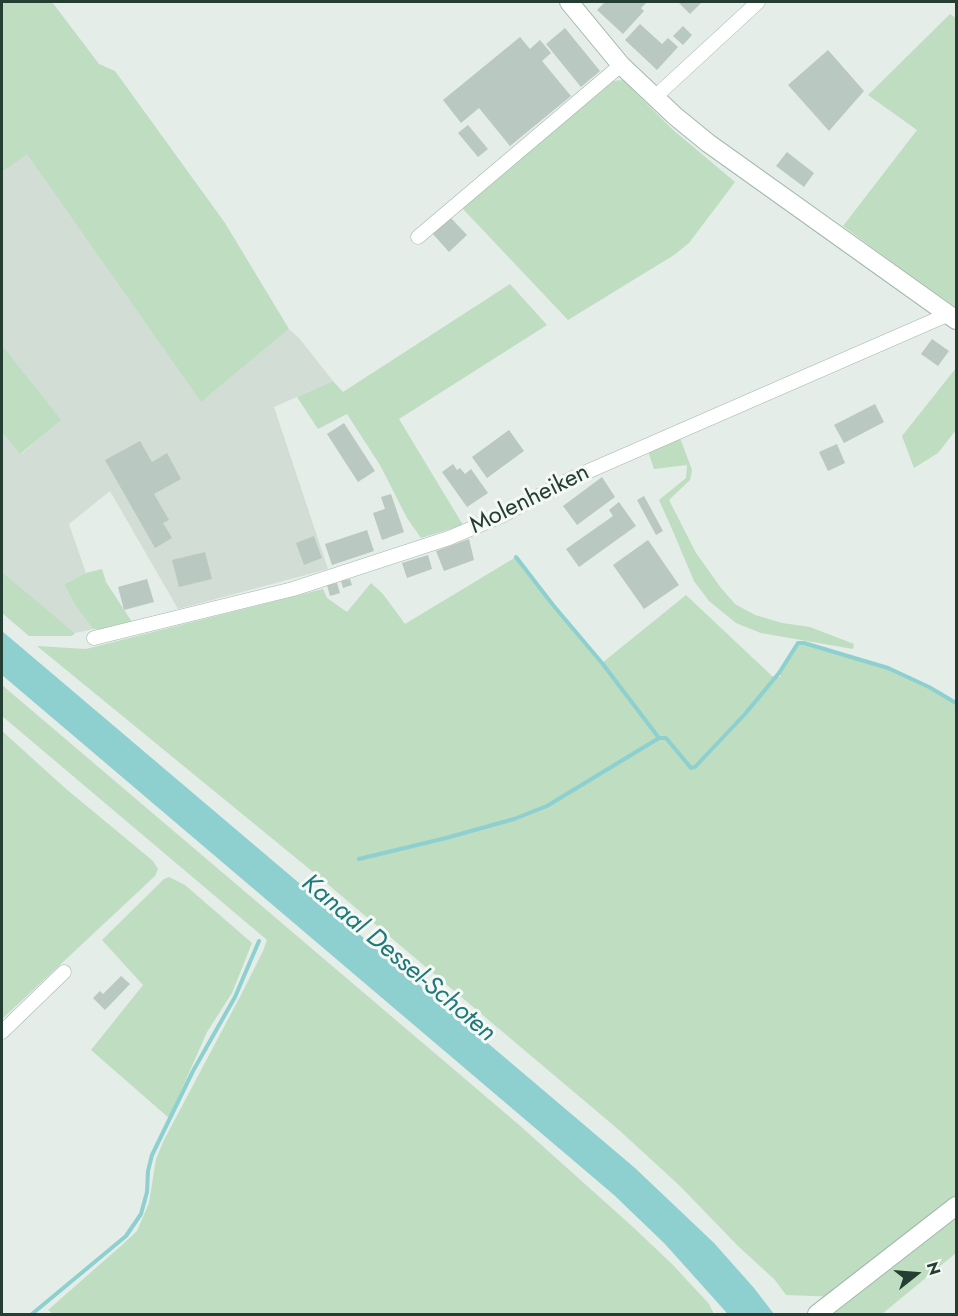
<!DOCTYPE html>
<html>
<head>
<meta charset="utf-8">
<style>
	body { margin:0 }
	#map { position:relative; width:958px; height:1316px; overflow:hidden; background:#e4ede8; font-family:Jost,sans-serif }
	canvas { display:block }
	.frame { position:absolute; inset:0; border:3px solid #243e33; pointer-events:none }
	.north { position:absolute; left:886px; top:1244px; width:60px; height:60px; -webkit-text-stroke:4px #f5f9f6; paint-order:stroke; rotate:73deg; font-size:16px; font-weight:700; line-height:24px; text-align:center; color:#243e33 }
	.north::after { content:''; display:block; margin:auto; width:21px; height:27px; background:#243e33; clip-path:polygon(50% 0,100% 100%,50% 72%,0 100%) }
</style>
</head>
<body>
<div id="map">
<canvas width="958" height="1316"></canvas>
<div class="frame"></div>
<div class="north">N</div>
</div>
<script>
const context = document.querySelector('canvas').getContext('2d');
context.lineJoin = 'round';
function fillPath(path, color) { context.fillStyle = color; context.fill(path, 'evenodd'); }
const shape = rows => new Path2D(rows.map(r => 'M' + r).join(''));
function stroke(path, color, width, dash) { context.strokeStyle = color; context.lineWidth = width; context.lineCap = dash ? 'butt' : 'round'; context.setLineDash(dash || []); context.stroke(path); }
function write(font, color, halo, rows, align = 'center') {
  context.font = font + ' Jost,sans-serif'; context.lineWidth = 6; context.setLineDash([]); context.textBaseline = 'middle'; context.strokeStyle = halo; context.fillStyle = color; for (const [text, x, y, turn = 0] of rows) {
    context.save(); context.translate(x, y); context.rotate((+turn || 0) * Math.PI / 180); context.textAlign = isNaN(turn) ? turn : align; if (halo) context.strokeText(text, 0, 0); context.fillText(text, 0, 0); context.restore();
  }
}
fillPath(shape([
	[27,153,201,402,289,329,299,338,333,381,274,407,328,569,178,609,110,491,69,524,86,573,64,584,75,605,93,629,75,633,2,572,2,432,21,454,60,420,2,345,2,172]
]), '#d2ddd6');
fillPath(shape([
	[2,2,52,2,99,64,115,71,225,223,289,329,201,402,27,154,2,172],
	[950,14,956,18,956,310,843,226,917,130,868,95],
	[623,80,672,129,735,182,689,243,674,255,568,320,462,208,613,81],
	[510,284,547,325,399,419,463,525,421,538,407,518,380,465,347,414,318,429,297,397,333,381,343,392],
	[2,345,61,420,20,454,2,432],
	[956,368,956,430,938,453,914,468,902,436],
	[680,438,692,470,690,480,669,500,696,553,721,588,735,604,755,615,782,623,810,627,854,644,853,649,761,633,736,623,709,601,694,581,672,529,659,500,686,478,687,465,654,469,648,451],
	[516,557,553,605,602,663,686,595,772,676,781,677,779,673,798,643,804,643,888,668,929,687,956,703,956,1253,882,1314,835,1314,839,1297,786,1295,775,1280,737,1245,680,1186,619,1130,318,876,37,646,86,649,323,589,327,598,347,612,371,583,383,594,405,624],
	[102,569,106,582,132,622,106,629,93,629,75,605,64,584,86,573],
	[2,572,75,633,72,636,29,636,2,613],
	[2,685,518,1124,634,1228,673,1265,709,1304,714,1314,53,1314,48,1310,122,1245,137,1231,149,1203,156,1159,164,1140,242,993,263,951,267,940,2,716],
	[2,731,65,788,153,861,158,869,155,876,2,1019],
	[169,877,185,885,252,943,232,993,207,1032,169,1118,91,1050,143,985,102,940,164,879]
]), '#beddc1');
fillPath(shape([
	[2,631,635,1168,714,1243,754,1288,774,1314,727,1314,726,1312,665,1244,614,1195,2,675]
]), '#8ed0d0');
stroke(shape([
	[516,557,553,605,602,663,659,738],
	[359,859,446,838,514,819,547,806,659,738,666,738,691,768,695,767,745,714,779,673,798,643,804,643,888,668,929,687,956,703],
	[32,1314,126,1236,141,1214,147,1192,148,1171,152,1155,193,1071,235,997,259,941]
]), '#8ed0d0', 4);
fillPath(shape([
	[605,2,647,2,641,8,644,11,623,34,597,10],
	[678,2,702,2,690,14],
	[640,24,662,44,668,38,678,47,657,70,625,40],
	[683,26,692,35,683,45,673,36],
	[565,28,600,71,581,87,546,44],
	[520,37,530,49,540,40,551,53,542,61,571,96,510,146,479,108,461,123,443,100],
	[828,50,864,91,829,131,788,85],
	[468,125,488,149,478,157,458,133],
	[787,152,814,173,804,187,776,166],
	[449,216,467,235,449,252,432,233],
	[932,339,949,351,938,366,921,354],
	[875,404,884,422,844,443,834,425],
	[344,423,375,471,358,482,327,434],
	[509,430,524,451,487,478,472,457],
	[140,441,152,462,167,453,181,479,154,494,169,520,163,523,172,538,155,548,105,460],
	[837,444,845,463,828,471,819,452],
	[453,464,457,470,460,468,465,474,471,469,488,493,467,507,442,472],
	[602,477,615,497,577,525,563,506],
	[391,494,404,532,382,540,373,513,385,509,381,497],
	[644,496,663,531,656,535,637,500],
	[619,502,636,526,579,567,566,549,613,516,609,510],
	[367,530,374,551,332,565,325,544],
	[314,536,322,558,304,565,296,543],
	[469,539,474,560,444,571,436,551],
	[648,540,679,585,644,609,613,565],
	[205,552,212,579,179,587,172,560],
	[428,555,432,569,407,578,402,563],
	[147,579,154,602,124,610,118,587],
	[350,579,352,585,343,588,341,581],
	[337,583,340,593,330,596,327,585],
	[121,976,130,984,105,1010,93,998,100,991,103,994]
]), '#b9c8c0');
const street = shape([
	[655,97,758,2],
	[418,237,621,65],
	[94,638,293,589,449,538,501,516,575,477,949,314],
	[2,1032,64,972]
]);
const secondary = shape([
	[569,2,621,65,675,116,708,143,956,320],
	[817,1314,956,1206]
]);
stroke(street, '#a7b5ae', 15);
stroke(secondary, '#a3b9ae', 20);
stroke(street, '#fff', 14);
stroke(secondary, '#fff', 18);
write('24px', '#243e33', '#f5f9f6', [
	["Molenheiken",530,500,-26]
]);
write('italic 26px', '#1f7879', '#f5f9f6', [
	["Kanaal Dessel-Schoten",398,959,40]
]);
</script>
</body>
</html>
